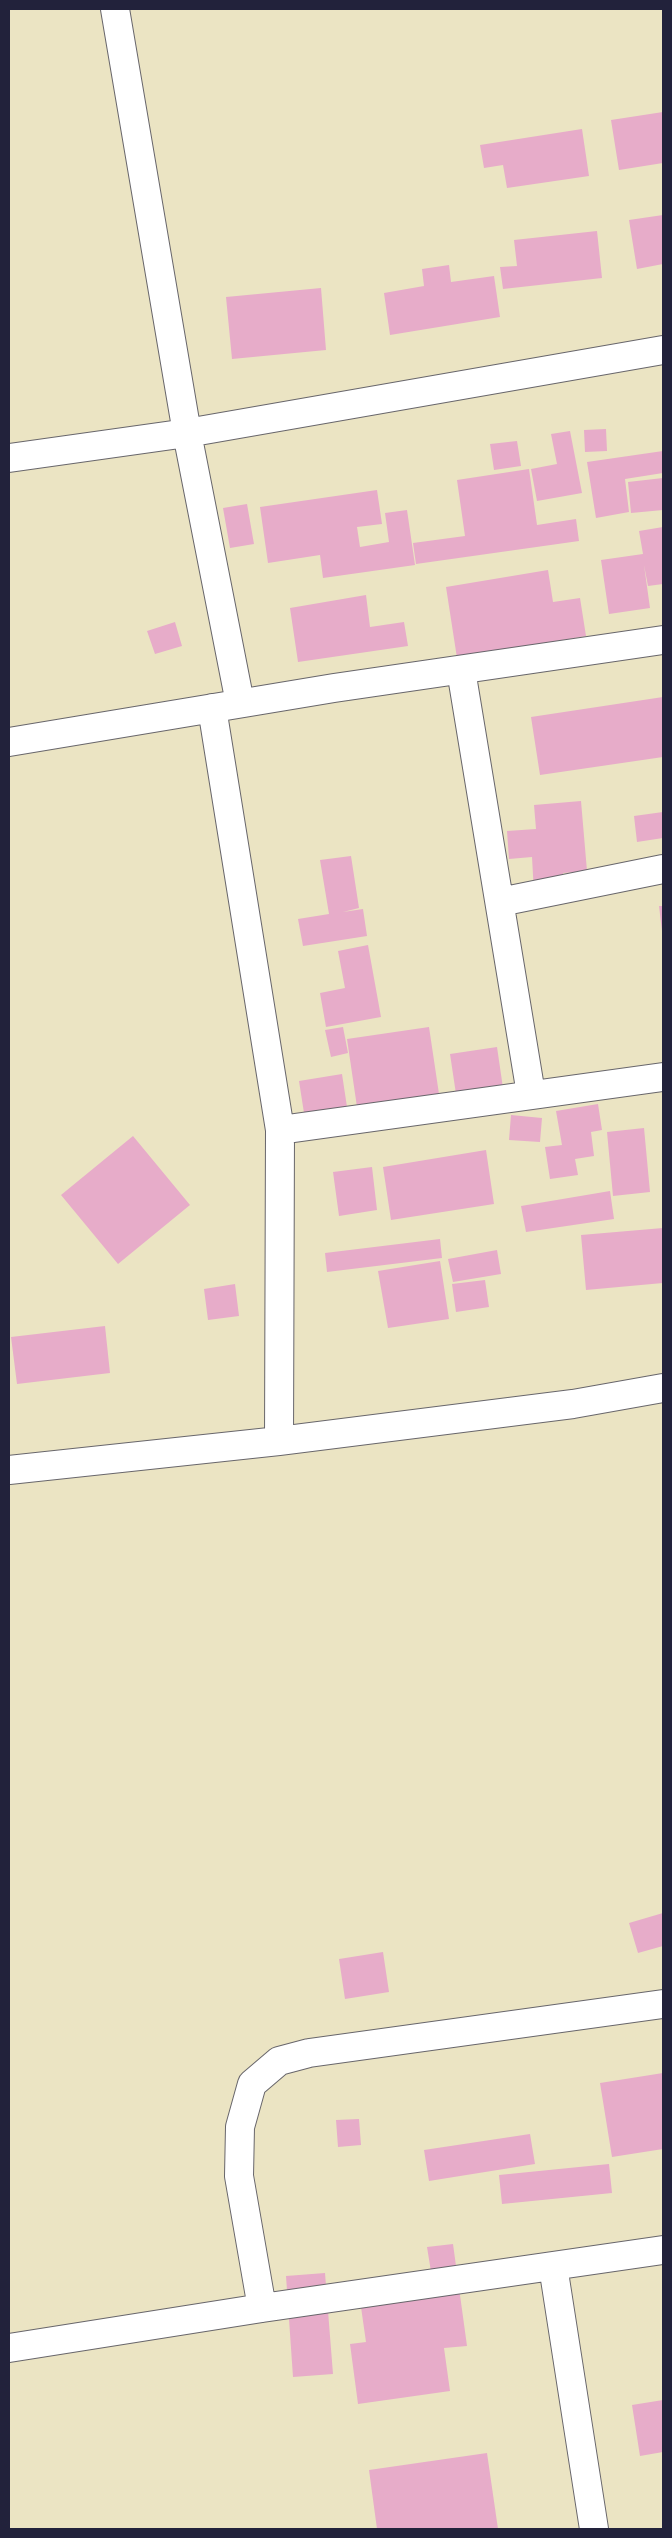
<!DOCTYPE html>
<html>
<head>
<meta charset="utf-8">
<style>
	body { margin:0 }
	#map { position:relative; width:672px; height:2538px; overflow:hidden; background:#ebe4c3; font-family:Caveat,sans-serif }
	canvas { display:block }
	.frame { position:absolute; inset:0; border:10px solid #22223b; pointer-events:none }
</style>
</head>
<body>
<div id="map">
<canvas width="672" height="2538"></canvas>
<div class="frame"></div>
</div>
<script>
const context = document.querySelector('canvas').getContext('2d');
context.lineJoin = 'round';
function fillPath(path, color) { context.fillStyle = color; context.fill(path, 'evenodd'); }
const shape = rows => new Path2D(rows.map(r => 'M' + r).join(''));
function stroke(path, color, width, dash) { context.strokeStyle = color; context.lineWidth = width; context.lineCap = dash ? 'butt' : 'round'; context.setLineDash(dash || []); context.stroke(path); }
fillPath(shape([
	[663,112,663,163,619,170,611,120],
	[582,129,589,176,507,188,503,165,484,168,480,145],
	[663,215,663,264,637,269,629,220],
	[597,231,602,278,503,289,500,267,517,266,514,240],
	[449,265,451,282,494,276,500,317,390,335,384,293,424,286,422,269],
	[321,288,326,350,232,359,226,297],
	[606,429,607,451,585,452,584,430],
	[570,431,582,493,537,501,531,469,557,464,551,434],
	[517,441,521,466,494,470,490,444],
	[663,451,663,473,625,479,629,512,596,518,587,462],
	[529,469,537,525,576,519,579,541,416,564,413,543,465,536,457,480],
	[663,478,663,510,631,513,628,482],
	[377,490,382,524,357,527,360,547,389,542,385,513,407,510,415,565,323,578,320,555,268,563,260,507],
	[247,504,254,544,230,548,223,508],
	[663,527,663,584,648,586,644,565,650,608,609,614,601,560,643,554,639,531],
	[548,570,553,602,580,598,586,636,457,658,446,587],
	[366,595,370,627,404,622,408,646,298,662,290,608],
	[175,622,182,646,155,654,147,631],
	[663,697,663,757,540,775,531,717],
	[581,801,587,871,563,873,563,890,534,893,532,857,509,859,507,831,536,829,534,805],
	[663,812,663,838,637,842,634,816],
	[351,856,359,908,343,912,363,909,367,936,303,946,298,919,329,914,320,860],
	[659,906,663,906,663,931,662,931],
	[368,945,381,1017,326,1027,320,993,345,988,338,951],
	[343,1027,348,1053,331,1057,325,1030],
	[429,1027,439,1094,357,1107,347,1039],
	[497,1047,503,1088,456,1094,450,1054],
	[342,1074,347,1107,304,1113,299,1081],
	[598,1104,602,1130,591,1132,594,1156,575,1159,578,1175,550,1179,545,1147,562,1145,556,1111],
	[511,1115,542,1118,540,1142,509,1140],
	[644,1128,650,1192,613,1196,607,1132],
	[133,1136,190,1205,118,1264,61,1195],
	[486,1150,494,1204,391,1220,383,1167],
	[372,1167,377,1210,339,1216,333,1172],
	[610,1191,614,1219,526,1232,521,1206],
	[663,1228,663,1283,586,1290,581,1235],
	[440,1239,442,1258,327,1272,325,1253],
	[497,1250,501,1274,453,1282,448,1259],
	[440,1261,449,1319,388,1328,378,1271],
	[485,1280,489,1307,456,1312,452,1284],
	[235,1284,239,1316,208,1320,204,1289],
	[105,1326,110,1373,17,1384,11,1337],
	[663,1913,663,1946,638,1953,629,1923],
	[383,1952,389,1992,345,1999,339,1959],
	[663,2073,663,2149,612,2157,600,2083],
	[359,2119,361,2145,338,2147,336,2120],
	[530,2134,535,2164,429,2181,424,2150],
	[609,2164,612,2193,502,2204,499,2175],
	[453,2244,467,2346,444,2348,450,2391,358,2404,350,2344,366,2342,359,2293,433,2284,427,2247],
	[325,2273,333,2374,293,2377,286,2276],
	[663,2400,663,2452,640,2456,632,2405],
	[487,2453,498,2529,377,2529,369,2470]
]), '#e7acc9');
const minor = shape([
	[115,9,187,433,240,703],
	[9,458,187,433,663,350],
	[461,670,531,1094],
	[212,708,280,1130,279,1441],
	[9,742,334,688,663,640],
	[500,902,663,869],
	[280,1130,663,1077],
	[9,1470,279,1441,573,1404,663,1388],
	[553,2266,594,2529],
	[262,2308,239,2176,240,2127,252,2084,279,2061,309,2053,663,2004],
	[9,2348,262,2308,663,2250]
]);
stroke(minor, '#68666b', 30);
stroke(minor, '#fff', 28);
</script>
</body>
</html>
